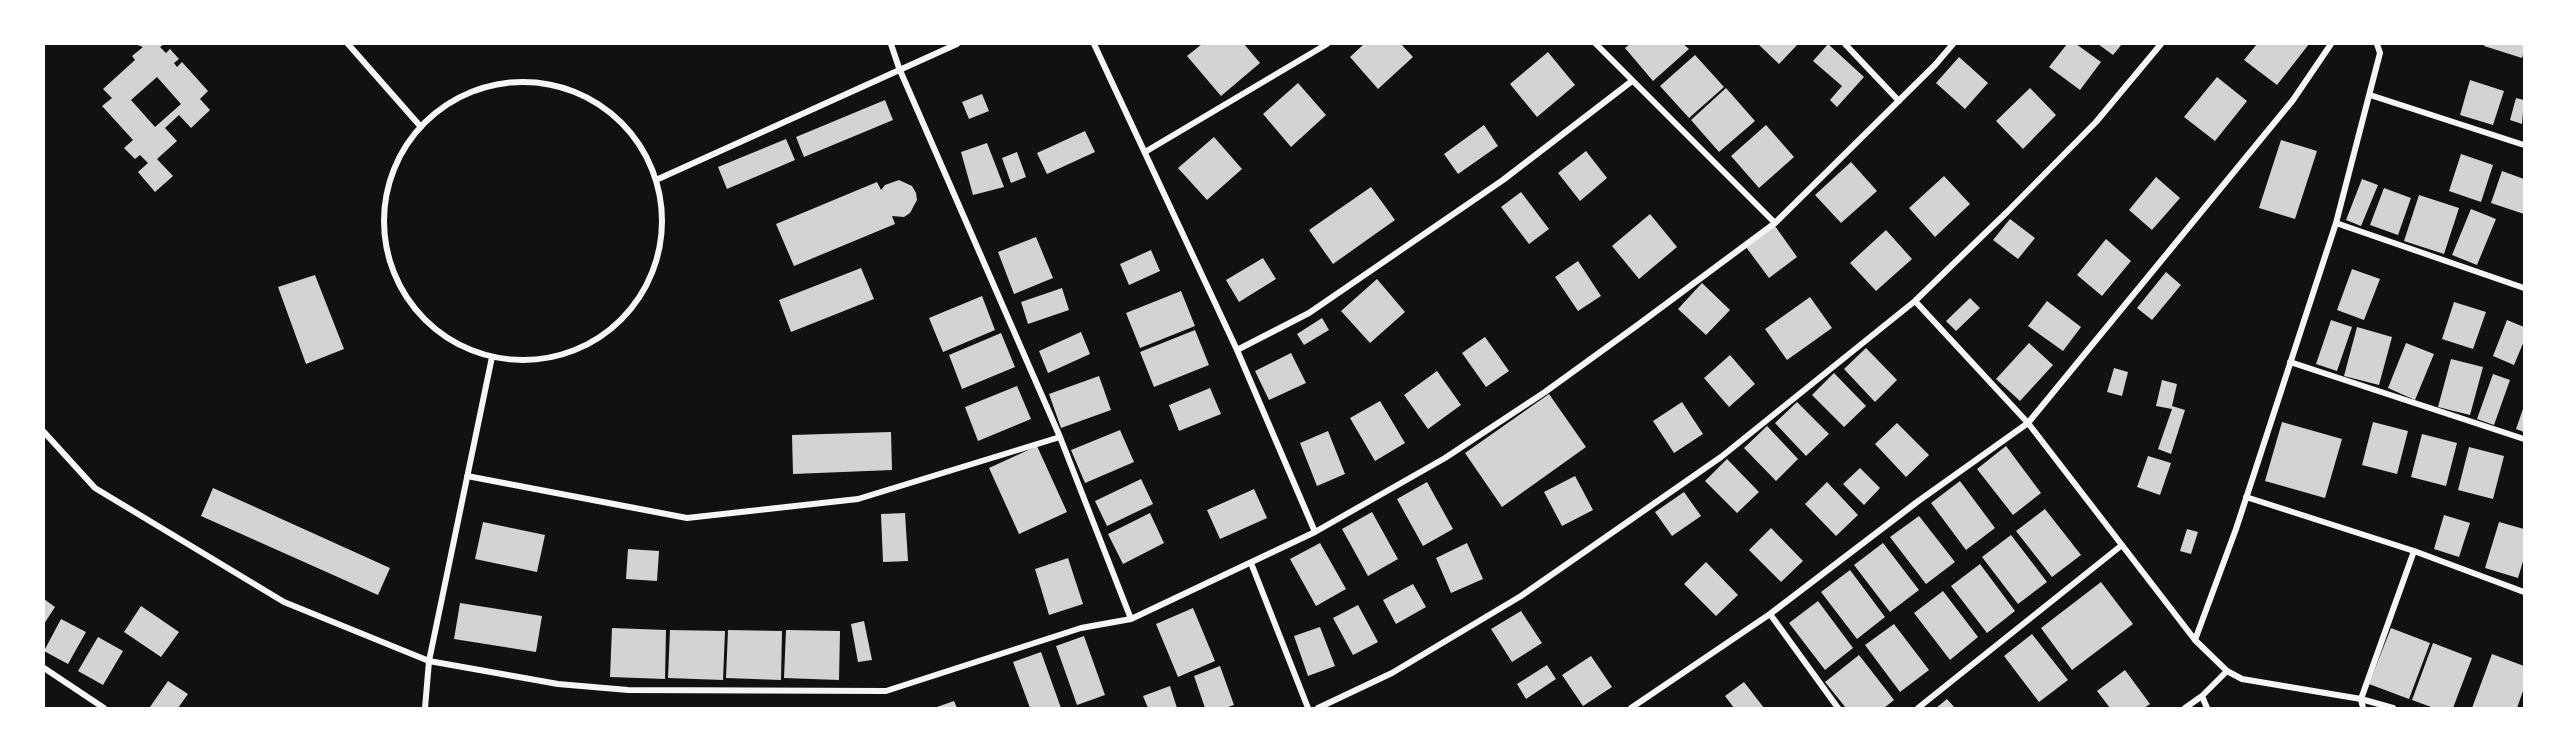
<!DOCTYPE html>
<html>
<head>
<meta charset="utf-8">
<style>
	body { margin:0 }
	#map { position:relative; width:2568px; height:752px; overflow:hidden; background:#111; font-family:"Source Serif 4",serif }
	canvas { display:block }
	.frame { position:absolute; inset:0; border:45px solid #fff; pointer-events:none }
</style>
</head>
<body>
<div id="map">
<canvas width="2568" height="752"></canvas>
<div class="frame"></div>
</div>
<script>
const context = document.querySelector('canvas').getContext('2d');
context.lineJoin = 'round';
function fillPath(path, color) { context.fillStyle = color; context.fill(path, 'evenodd'); }
const shape = rows => new Path2D(rows.map(r => 'M' + r).join(''));
function stroke(path, color, width, dash) { context.strokeStyle = color; context.lineWidth = width; context.lineCap = dash ? 'butt' : 'round'; context.setLineDash(dash || []); context.stroke(path); }
fillPath(shape([
	[135,44,164,44,160,47,166,53,170,49,179,59,174,63,177,67,182,62,208,91,200,99,210,110,191,128,179,115,165,128,177,141,157,159,173,176,155,192,138,172,148,163,140,155,135,159,124,148,133,140,102,106,112,98,103,89,135,60,132,56,143,47],
	[157,77,181,104,155,127,131,100],
	[1202,44,1244,44,1260,63,1221,96,1187,56],
	[1364,44,1401,44,1413,57,1378,89,1350,57],
	[1630,44,1683,44,1689,49,1653,81,1625,48],
	[1758,44,1798,44,1779,64],
	[1828,44,1864,77,1837,107,1830,100,1842,86,1813,61],
	[2067,44,2076,44,2101,62,2080,90,2049,67],
	[2098,44,2122,44,2113,55],
	[2257,44,2309,44,2277,85,2244,60],
	[2484,44,2524,44,2524,51,2522,58,2484,46],
	[1548,52,1575,85,1537,117,1510,84],
	[1695,55,1724,87,1689,118,1660,86],
	[1959,57,1988,83,1965,109,1936,83],
	[2217,77,2247,101,2215,141,2184,117],
	[2470,80,2504,91,2493,125,2460,115],
	[1298,83,1326,115,1291,147,1263,114],
	[1726,88,1755,121,1719,152,1691,120],
	[2030,88,2056,115,2023,149,1996,121],
	[982,94,989,111,969,119,962,102],
	[2516,98,2524,100,2522,124,2510,120],
	[885,100,893,120,804,157,796,137],
	[1484,125,1498,146,1458,174,1444,154],
	[1766,125,1794,157,1759,188,1731,156],
	[1085,131,1095,152,1047,174,1037,153],
	[1214,137,1242,169,1207,200,1178,168],
	[786,139,795,160,727,189,718,167],
	[2281,140,2317,151,2295,219,2259,208],
	[987,143,1004,187,973,195,961,152],
	[1586,151,1607,178,1580,201,1558,173],
	[1017,152,1026,177,1011,183,1002,158],
	[2461,154,2493,165,2481,202,2449,191],
	[1851,162,1877,191,1841,223,1815,195],
	[2502,171,2524,179,2524,214,2491,203],
	[1944,176,1970,204,1935,237,1909,208],
	[2156,177,2180,198,2152,230,2129,210],
	[2362,179,2378,185,2361,226,2346,220],
	[899,180,912,186,916,193,917,200,910,213,904,217,892,216,895,224,794,266,776,224,877,182,881,190,885,185],
	[1371,187,1395,220,1333,264,1309,230],
	[2384,188,2411,198,2398,235,2370,225],
	[1521,192,1549,229,1529,244,1501,207],
	[2419,195,2459,208,2444,254,2404,241],
	[2471,209,2496,219,2477,265,2452,255],
	[1650,214,1677,247,1639,279,1612,246],
	[2010,219,2035,238,2018,259,1993,240],
	[1775,226,1797,257,1769,278,1746,247],
	[1886,230,1912,259,1876,291,1850,263],
	[1036,237,1053,278,1014,294,998,252],
	[2106,239,2131,261,2102,296,2077,275],
	[1151,250,1160,271,1129,285,1120,264],
	[1263,258,1276,279,1239,302,1226,280],
	[1578,261,1601,296,1578,311,1555,277],
	[861,268,874,299,791,332,779,300],
	[2352,269,2380,279,2364,320,2337,310],
	[2166,272,2181,285,2152,320,2137,308],
	[315,275,344,349,306,364,278,287],
	[1377,279,1405,312,1370,343,1341,311],
	[1702,283,1730,310,1706,335,1678,309],
	[1062,288,1069,310,1028,324,1021,302],
	[1181,291,1195,326,1140,348,1126,313],
	[982,296,995,330,943,352,929,318],
	[1810,297,1832,328,1787,360,1765,329],
	[1970,298,1980,308,1956,331,1946,321],
	[2047,301,2081,327,2063,351,2028,326],
	[2454,302,2486,312,2473,349,2442,339],
	[1322,318,1329,330,1304,345,1297,334],
	[2331,320,2352,327,2337,371,2316,364],
	[2507,320,2524,327,2524,341,2514,365,2493,356],
	[2357,327,2392,337,2379,385,2344,376],
	[1195,330,1209,365,1154,387,1140,352],
	[1081,332,1090,354,1048,373,1039,351],
	[1001,333,1015,367,962,389,949,355],
	[1485,337,1509,371,1486,387,1462,353],
	[2029,343,2053,365,2020,401,1996,379],
	[2406,343,2434,354,2415,400,2388,388],
	[1866,348,1897,380,1875,402,1844,369],
	[1291,353,1306,383,1269,400,1255,371],
	[1730,355,1755,384,1729,407,1704,378],
	[2451,359,2483,367,2470,415,2438,407],
	[2114,368,2128,372,2122,396,2107,392],
	[1437,371,1461,405,1428,429,1404,395],
	[1834,373,1866,406,1844,427,1812,395],
	[2493,374,2510,380,2494,425,2477,419],
	[1099,376,1111,410,1061,428,1049,394],
	[2162,380,2177,384,2172,406,2185,410,2171,454,2158,449,2172,409,2156,406],
	[1017,386,1031,419,978,441,965,407],
	[1210,388,1221,414,1179,431,1169,405],
	[1549,394,1586,447,1502,507,1465,453],
	[1380,401,1405,443,1375,461,1350,418],
	[1682,402,1703,434,1674,453,1653,421],
	[1797,402,1829,434,1806,456,1775,423],
	[2524,406,2524,432,2516,429],
	[2282,422,2342,439,2325,498,2265,481],
	[2373,422,2408,431,2397,474,2362,465],
	[1897,423,1929,455,1906,477,1875,444],
	[1767,426,1798,459,1776,481,1744,448],
	[1120,430,1134,462,1085,483,1071,450],
	[1328,431,1345,474,1317,486,1300,443],
	[891,432,892,470,793,474,792,435],
	[2422,434,2457,443,2446,486,2411,477],
	[1037,446,1067,512,1019,534,989,468],
	[2006,446,2041,493,2013,515,1977,469],
	[2469,447,2504,456,2493,499,2458,490],
	[2148,456,2171,463,2160,495,2137,487],
	[1727,459,1759,492,1737,513,1705,481],
	[1860,468,1880,488,1864,505,1843,484],
	[1575,476,1593,510,1562,526,1544,492],
	[1141,479,1153,504,1107,526,1095,501],
	[1960,481,1995,528,1966,550,1931,503],
	[1427,482,1453,529,1423,546,1397,499],
	[1827,482,1858,515,1836,536,1805,504],
	[213,488,390,568,378,595,201,516],
	[1254,489,1267,518,1220,539,1207,510],
	[1684,492,1701,516,1672,536,1655,512],
	[2045,509,2081,555,2052,577,2016,531],
	[1372,512,1398,559,1368,576,1342,529],
	[905,513,908,561,883,562,881,514],
	[1150,513,1164,543,1123,564,1108,534],
	[2444,515,2470,523,2459,557,2434,549],
	[1919,516,1955,562,1926,584,1890,537],
	[483,522,545,535,537,572,475,559],
	[2499,522,2524,529,2524,558,2518,578,2485,568],
	[1771,528,1803,561,1781,582,1749,550],
	[2187,529,2198,532,2191,554,2180,551],
	[2011,535,2047,582,2018,604,1982,557],
	[1320,543,1346,589,1316,606,1290,559],
	[1467,543,1483,579,1451,593,1436,558],
	[1883,543,1919,590,1890,612,1854,565],
	[628,549,659,551,657,581,626,579],
	[1068,558,1083,604,1049,615,1035,569],
	[1706,562,1738,595,1716,616,1684,584],
	[1980,564,2015,611,1987,633,1951,586],
	[1850,570,1885,617,1857,639,1821,592],
	[2101,582,2133,624,2072,670,2041,628],
	[1413,584,1426,607,1396,624,1383,600],
	[1943,591,1978,637,1950,660,1914,613],
	[44,599,55,607,44,624],
	[1818,601,1853,648,1825,670,1789,623],
	[460,603,542,616,536,652,454,639],
	[1358,605,1378,642,1353,655,1333,618],
	[141,606,179,632,161,657,124,632],
	[1193,608,1215,661,1178,677,1156,624],
	[1521,611,1542,643,1512,662,1491,629],
	[61,619,86,632,68,664,44,651],
	[864,621,872,660,858,662,851,624],
	[1894,624,1929,670,1900,692,1865,645],
	[1320,627,1335,666,1308,676,1294,636],
	[612,628,666,630,665,679,610,677],
	[2391,628,2430,643,2409,699,2369,684],
	[670,630,725,631,723,680,668,678],
	[728,630,782,631,781,680,726,678],
	[786,630,840,631,839,680,784,678],
	[2032,634,2068,680,2039,702,2004,656],
	[1084,636,1105,695,1077,705,1056,646],
	[98,637,123,651,103,685,78,671],
	[2433,643,2472,658,2453,708,2434,708,2412,700],
	[1041,652,1061,708,1030,708,1013,662],
	[2492,654,2524,666,2524,688,2517,708,2472,708],
	[1859,655,1894,700,1884,708,1846,708,1825,682],
	[1591,656,1612,687,1583,706,1562,675],
	[1547,665,1556,679,1526,699,1517,684],
	[1220,666,1234,705,1225,708,1205,708,1194,676],
	[2125,670,2150,704,2144,708,2110,708,2097,691],
	[168,681,188,694,178,708,153,708,150,707],
	[1744,682,1764,708,1734,708,1725,696],
	[1170,686,1177,708,1148,708,1143,696],
	[1947,699,1955,708,1936,708],
	[954,701,957,708,934,708]
]), '#d3d3d3');
stroke(shape([
	[348,44,421,127],
	[891,44,899,68,1060,437,1131,619],
	[1094,44,1237,350,1315,532],
	[1596,44,1775,223],
	[1845,44,1899,101],
	'384 221a139 139 0 1 1 278 0a139 139 0 1 1-278 0Z',
	[2370,95,2524,145],
	[1145,152,1327,44],
	[656,180,957,44],
	[2336,223,2524,288],
	[1915,301,2028,423,2195,640,2227,671,2242,679,2361,699,2393,708],
	[1237,350,1309,313,1503,180,1632,81],
	[2290,362,2524,439],
	[44,432,95,488,284,602,429,661,558,684,628,690,886,691,1081,628,1131,619,1315,532,1445,458,1545,392,1639,324,1775,223,1935,65,1953,44],
	[467,476,687,518,858,499,1060,437],
	[2246,497,2414,551,2524,592],
	[1251,563,1308,708],
	[1770,614,1838,708],
	[2195,640,2236,529,2336,223,2380,53,2377,44],
	[44,668,104,708],
	[425,708,429,661,492,357],
	[1318,708,1392,673,1521,596,1721,457,1915,301,2007,212,2096,122,2161,44],
	[1631,708,1770,614,1917,502,2028,423,2293,100,2331,44],
	[1918,708,2122,545],
	[2185,708,2202,696],
	[2207,708,2202,696,2227,671],
	[2363,708,2361,699,2414,551]
]), '#f5f5f5', 6);
</script>
</body>
</html>
